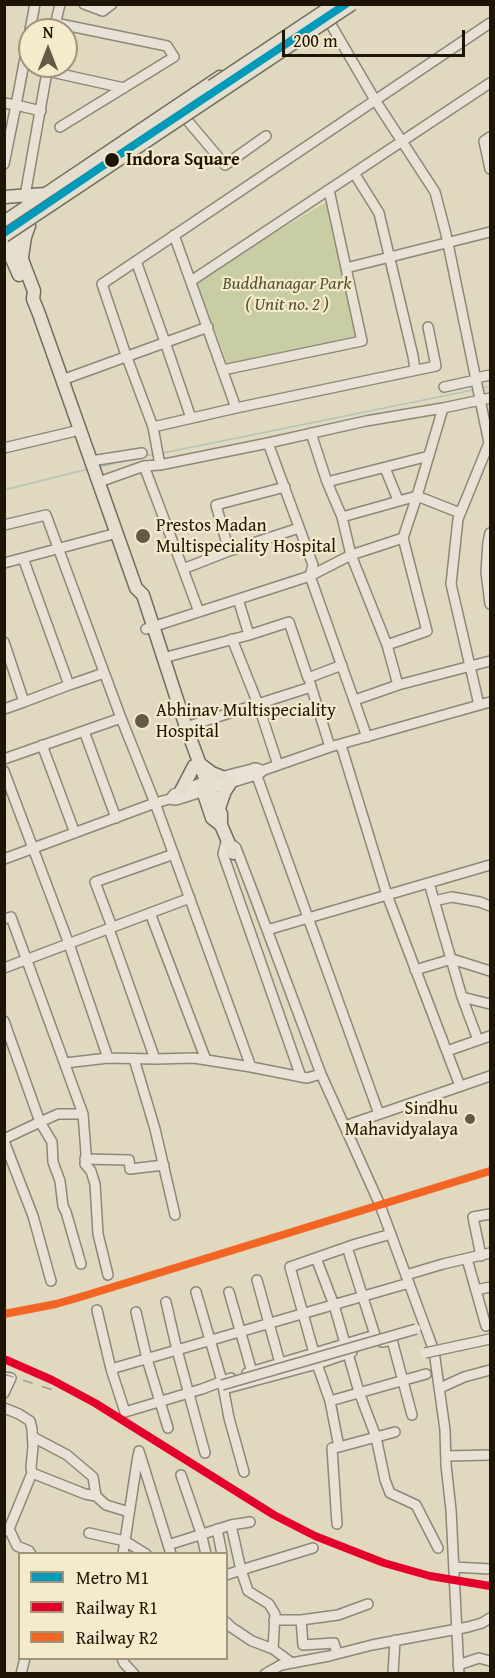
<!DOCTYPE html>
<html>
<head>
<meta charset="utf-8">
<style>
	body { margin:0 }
	#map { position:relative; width:495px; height:1678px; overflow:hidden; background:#e1d9bf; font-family:"Gentium Book Plus",serif }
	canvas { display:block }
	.frame { position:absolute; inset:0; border:6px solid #1f1506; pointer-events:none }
	.legend { position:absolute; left:18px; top:1552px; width:210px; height:108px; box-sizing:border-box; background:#f5ebcc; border:2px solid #9f957d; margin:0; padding:8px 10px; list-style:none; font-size:18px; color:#1f1506 }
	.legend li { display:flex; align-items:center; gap:12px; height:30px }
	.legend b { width:30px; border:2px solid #9f957d }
	.north { position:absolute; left:18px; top:18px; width:60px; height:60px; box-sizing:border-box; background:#f5ebcc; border:2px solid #9f957d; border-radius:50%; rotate:0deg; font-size:16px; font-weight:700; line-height:24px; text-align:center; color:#1f1506 }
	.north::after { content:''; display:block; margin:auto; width:21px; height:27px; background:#635a47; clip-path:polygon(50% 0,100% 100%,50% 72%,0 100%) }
	.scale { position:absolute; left:282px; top:30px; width:183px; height:27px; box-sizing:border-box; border:3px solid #1f1506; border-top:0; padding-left:8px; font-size:18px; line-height:21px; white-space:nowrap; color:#1f1506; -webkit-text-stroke:4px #f5ebcc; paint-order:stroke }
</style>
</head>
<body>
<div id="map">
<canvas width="495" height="1678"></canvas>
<div class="frame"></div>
<ul class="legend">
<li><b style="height:8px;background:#039aba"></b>Metro M1</li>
<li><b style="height:8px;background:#e4002b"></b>Railway R1</li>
<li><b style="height:8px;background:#f26522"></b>Railway R2</li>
</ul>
<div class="north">N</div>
<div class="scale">200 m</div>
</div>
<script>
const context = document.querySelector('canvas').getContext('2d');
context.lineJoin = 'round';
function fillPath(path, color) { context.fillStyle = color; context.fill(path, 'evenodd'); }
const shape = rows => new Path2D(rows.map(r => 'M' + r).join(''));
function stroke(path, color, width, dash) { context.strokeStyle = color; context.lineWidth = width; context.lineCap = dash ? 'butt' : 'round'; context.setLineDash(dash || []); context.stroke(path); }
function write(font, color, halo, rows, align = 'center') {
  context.font = font + ' "Gentium Book Plus",serif'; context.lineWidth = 4.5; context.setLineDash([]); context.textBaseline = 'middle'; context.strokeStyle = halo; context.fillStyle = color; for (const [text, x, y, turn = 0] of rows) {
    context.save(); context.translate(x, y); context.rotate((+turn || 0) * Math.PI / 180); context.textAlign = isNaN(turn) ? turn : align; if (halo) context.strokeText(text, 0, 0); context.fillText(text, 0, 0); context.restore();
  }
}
fillPath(shape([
	[328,201,358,341,228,365,196,280]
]), '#c9cda4');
stroke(shape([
	[481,388,490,386],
	[163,453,473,390],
	[145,456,155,454],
	[99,467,129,460],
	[4,490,88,469]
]), '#b4c3ba', 1.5);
const minor = shape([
	[84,4,103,11,112,4],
	[326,16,375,100,435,192,446,234,489,443,458,519,451,584,479,705],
	[55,23,167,46,174,57,60,127],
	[30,30,35,4],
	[54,30,60,4],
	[30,32,16,105,41,111],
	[47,71,124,88],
	[4,103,16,105,4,164],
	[187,120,225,165,266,136],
	[490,137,484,141,490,169],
	[354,173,379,213,413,356,415,370],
	[25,196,48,66],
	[174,235,236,408],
	[136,261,165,342,191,418],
	[346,268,490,232],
	[191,281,490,83],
	[223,370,362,341,329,190],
	[476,378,490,375],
	[62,380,208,327],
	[444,387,476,380],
	[153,427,236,408,436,366,428,327],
	[311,433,327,482,342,517,351,555,387,645,398,685,355,700],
	[268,443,313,565,310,576],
	[4,448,80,430],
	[91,461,142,453],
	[160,465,153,427,126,355,102,284,490,23],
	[144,466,183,569,229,551],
	[385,468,398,500],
	[99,482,144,466,160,465,268,443,366,421,443,408,490,398],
	[327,482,429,456],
	[285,487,216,505,229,551,299,528],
	[342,517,417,496,443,408],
	[4,525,46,515,121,718,4,759],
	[490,533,488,542,486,572,490,604],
	[23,558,69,685,24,702],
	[4,563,117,533],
	[183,569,199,612],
	[310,576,351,555,403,538,417,496,460,513],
	[238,599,249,635],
	[146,629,310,576,367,737],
	[232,639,258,704,278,765],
	[4,642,24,702,4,709],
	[387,645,427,631,403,538],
	[163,658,249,635,289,622,308,678,342,665],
	[310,683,330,747],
	[69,685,104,673],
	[398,685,490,661],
	[121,718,155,803,251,1067,307,1078,321,1074],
	[186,727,311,687],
	[84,731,116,818],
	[42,745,75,833],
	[254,768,379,1114],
	[4,771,69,944,108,1058],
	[170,799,174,794,206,781,236,773,256,768,259,769],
	[227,838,223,854,301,1077],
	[234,846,236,848,254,895,321,1074,380,1205,434,1351,445,1430,446,1465,451,1510,459,1674],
	[4,859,155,803,170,799,176,800,259,774,264,770,330,747,490,702],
	[429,883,462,997,478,1040],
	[434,901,452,897,480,902,490,906],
	[150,913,206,1060],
	[4,919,11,917,83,1114,86,1153,85,1164,91,1171,95,1184,98,1234,108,1275],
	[112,927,95,882,174,854],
	[109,929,155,1059,194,1058,251,1067],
	[267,930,387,895,341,745],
	[4,968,190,898],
	[415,970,452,959,490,971],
	[462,997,490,1004],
	[4,1021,40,1122,4,1139],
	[447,1051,490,1036],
	[134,1059,155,1129,175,1215],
	[65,1063,108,1058,155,1059],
	[460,1086,387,895,490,865],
	[345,1126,490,1076],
	[4,1141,33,1216,51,1281],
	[85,1159,129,1160,130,1169,164,1165],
	[481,1256,473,1217,490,1214],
	[316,1258,334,1305,359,1392,376,1437,385,1480,390,1493,416,1505,438,1548],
	[467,1259,486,1326],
	[81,1264,66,1212,63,1206,60,1181,53,1162,52,1142,40,1122,58,1114,83,1114],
	[406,1275,443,1264,490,1253],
	[257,1280,280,1363],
	[476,1290,490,1287],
	[196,1292,222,1381,229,1418,244,1472],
	[229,1292,252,1372],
	[166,1302,177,1350,205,1453],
	[97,1310,111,1369],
	[136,1312,147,1359,168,1428],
	[382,1342,392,1340,412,1415],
	[314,1353,290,1267,356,1244,391,1234],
	[317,1364,330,1401,426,1374],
	[247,1373,375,1335,347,1247],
	[4,1377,11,1378,4,1393],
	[231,1378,202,1389,125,1412,111,1369,409,1283],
	[440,1388,464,1377,490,1370],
	[224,1389,317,1364,352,1352],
	[330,1401,339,1447,395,1432],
	[4,1408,19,1414,30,1421,32,1429,33,1447,31,1467,32,1473,9,1529,4,1531],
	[33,1437,67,1455,93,1477,96,1496,106,1505,129,1512],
	[139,1451,171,1554],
	[446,1456,490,1455],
	[32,1473,85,1494,96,1496],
	[181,1475,201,1533,206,1554],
	[337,1524,332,1448,339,1447],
	[9,1529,17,1546,29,1551,31,1554],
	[217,1529,222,1554],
	[89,1533,125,1541,146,1554],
	[168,1545,231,1525,250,1522],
	[123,1554,138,1455],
	[454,1567,490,1569],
	[226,1575,241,1570,231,1525],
	[274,1620,301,1620,338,1615,368,1604],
	[301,1620,303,1645,334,1643,337,1653],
	[226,1622,231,1627,252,1641,273,1649],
	[122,1658,124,1663,134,1674],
	[292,1663,273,1649,275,1614,269,1604,248,1591,241,1570,313,1548],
	[458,1665,479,1658,490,1661],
	[21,1674,25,1658],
	[265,1674,281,1665,329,1656,372,1645,468,1627,482,1623,490,1618],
	[393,1674,395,1640]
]);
const major = shape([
	[4,197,45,194],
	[4,222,13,236,34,291,33,299,39,314,136,588,143,595,186,727,205,778,221,814,221,825,233,853],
	[4,222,220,77],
	[4,241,19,275],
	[22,257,25,237,29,226],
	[200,764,212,773,222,777],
	[201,785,212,818,221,825],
	[181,791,194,766],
	[219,808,225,791,231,782]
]);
stroke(minor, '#8d8777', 12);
stroke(major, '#726c5e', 15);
stroke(minor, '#e7e2d5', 9);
stroke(major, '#e3dece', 12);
stroke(shape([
	[4,1359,52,1380,95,1403,274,1515,315,1536,384,1563,430,1576,490,1586],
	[4,1374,56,1391]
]), '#a09b90', 1.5, [10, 10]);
const minorBridge = shape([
	[425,1353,490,1339],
	[222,1385,416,1329]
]);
const majorBridge = shape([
	[212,86,335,4],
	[4,236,352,4]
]);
stroke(minorBridge, '#8d8777', 12, []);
stroke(majorBridge, '#726c5e', 15, []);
stroke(minorBridge, '#e7e2d5', 9);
stroke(majorBridge, '#e3dece', 12);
stroke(shape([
	[4,1359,52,1380,95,1403,274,1515,315,1536,384,1563,430,1576,490,1586]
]), '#e4002b', 8);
stroke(shape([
	[4,1314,56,1304,87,1295,490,1171]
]), '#f26522', 8);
stroke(shape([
	[4,233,110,161,346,4]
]), '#039aba', 8);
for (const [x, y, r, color] of [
	[112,160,8,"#1f1506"],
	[143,536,8,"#635a47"],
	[142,721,8,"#635a47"],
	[470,1119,6,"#635a47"]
]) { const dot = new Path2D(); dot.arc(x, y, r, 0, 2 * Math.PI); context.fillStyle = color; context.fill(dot); stroke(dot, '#f5ebcc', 2); }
write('bold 18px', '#1f1506', '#f5ebcc', [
	["Indora Square",126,160]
], 'left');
write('italic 18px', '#545236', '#f5ebcc', [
	["Buddhanagar Park",287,284],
	["( Unit no. 2 )",287,305]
]);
write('18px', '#1f1506', '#f5ebcc', [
	["Prestos Madan",156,526],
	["Multispeciality Hospital",156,547],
	["Abhinav Multispeciality",156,711],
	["Hospital",156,732],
	["Sindhu",458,1109,"right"],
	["Mahavidyalaya",458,1130,"right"]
], 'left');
</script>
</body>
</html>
